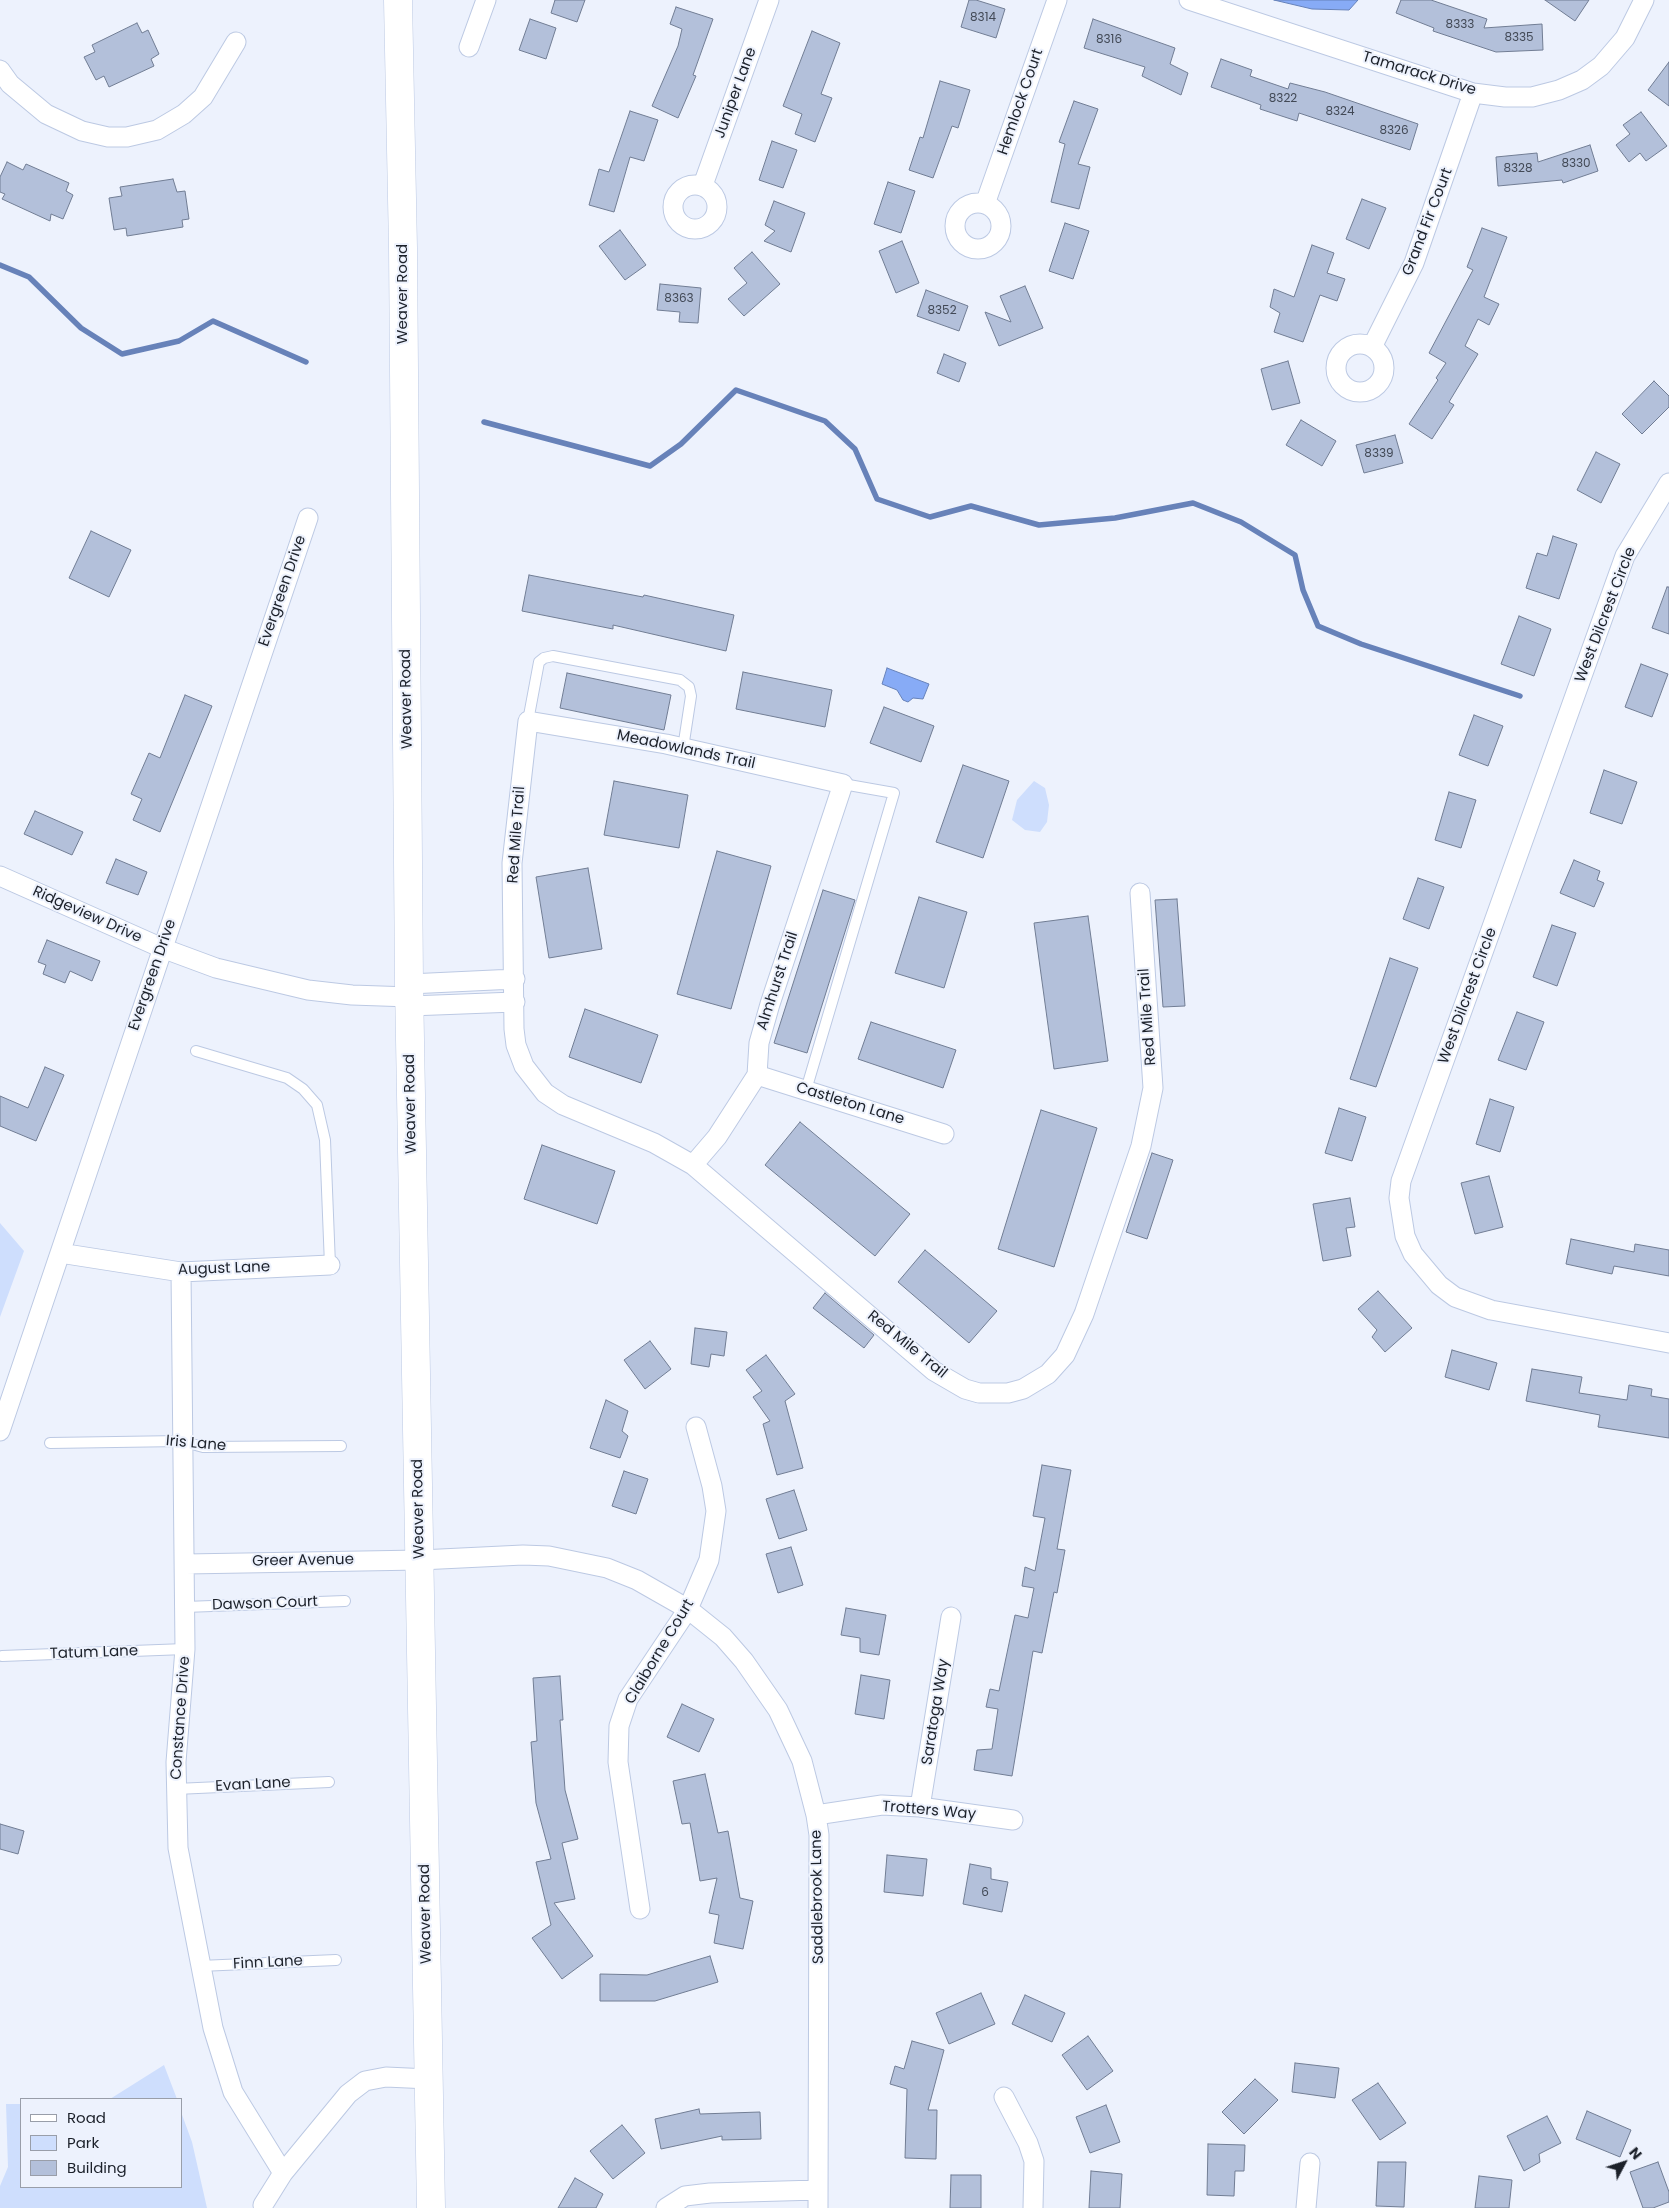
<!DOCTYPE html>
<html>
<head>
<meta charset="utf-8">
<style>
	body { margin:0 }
	#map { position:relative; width:1669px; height:2208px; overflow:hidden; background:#edf2fd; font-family:Poppins,sans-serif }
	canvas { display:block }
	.legend { position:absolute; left:20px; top:2098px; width:162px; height:90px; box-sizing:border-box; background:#edf2fd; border:1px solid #999ea9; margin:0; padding:6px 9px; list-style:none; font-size:15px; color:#1c212a }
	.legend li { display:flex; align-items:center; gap:10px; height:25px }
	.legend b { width:25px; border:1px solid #999ea9 }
	.north { position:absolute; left:1599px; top:2138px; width:50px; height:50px; -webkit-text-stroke:4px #edf2fd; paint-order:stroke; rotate:50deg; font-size:14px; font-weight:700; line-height:20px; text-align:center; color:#1c212a }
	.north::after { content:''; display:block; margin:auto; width:18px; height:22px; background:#1c212a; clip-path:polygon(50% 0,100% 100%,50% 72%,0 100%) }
</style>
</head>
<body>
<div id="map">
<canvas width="1669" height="2208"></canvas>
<ul class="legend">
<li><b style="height:6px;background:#fff"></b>Road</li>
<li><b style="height:14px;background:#cedefd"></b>Park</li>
<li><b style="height:14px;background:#b3c0da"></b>Building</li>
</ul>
<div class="north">N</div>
</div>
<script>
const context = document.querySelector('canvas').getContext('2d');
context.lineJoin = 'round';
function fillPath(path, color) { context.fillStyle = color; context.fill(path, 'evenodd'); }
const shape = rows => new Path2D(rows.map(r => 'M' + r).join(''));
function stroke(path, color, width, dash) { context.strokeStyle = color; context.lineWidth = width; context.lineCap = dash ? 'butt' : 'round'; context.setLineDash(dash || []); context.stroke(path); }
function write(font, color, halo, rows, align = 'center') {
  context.font = font + ' Poppins,sans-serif'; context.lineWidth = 4; context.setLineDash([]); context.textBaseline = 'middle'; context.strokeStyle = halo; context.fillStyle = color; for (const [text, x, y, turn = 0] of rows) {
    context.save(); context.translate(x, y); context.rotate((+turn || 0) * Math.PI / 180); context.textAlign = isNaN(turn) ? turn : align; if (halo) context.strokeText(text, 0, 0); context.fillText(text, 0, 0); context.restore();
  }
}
fillPath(shape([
	[1034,781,1045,788,1049,805,1047,822,1040,832,1025,830,1012,820,1017,800],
	[0,1223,24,1251,0,1317],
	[164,2065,177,2099,110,2099],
	[6,2104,21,2104,21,2187,181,2187,181,2112,192,2142,207,2208,0,2208,0,2186,8,2167]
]), '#cedefd');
const water = shape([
	[1274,0,1358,0,1349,10,1312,9,1274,0],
	[887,668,929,684,923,699,913,698,908,702,903,700,897,690,882,684,887,668]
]);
fillPath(water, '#87abf6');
stroke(water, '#6782b9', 1);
stroke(shape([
	[0,265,29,277,81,328,122,354,179,341,213,321,306,362],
	[484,422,650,466,681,444,736,390,825,421,855,449,877,499,930,517,971,506,1039,525,1115,518,1193,503,1241,522,1295,555,1303,590,1318,626,1361,644,1520,696]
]), '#6782b9', 5.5);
const building = shape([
	[555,0,585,0,577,22,551,13,555,0],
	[969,0,976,0,1005,9,996,38,961,27,969,0],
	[1401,0,1431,0,1487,19,1484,28,1542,24,1543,50,1496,52,1433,31,1434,28,1396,13,1401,0],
	[1545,0,1589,0,1575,21,1545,0],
	[676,7,713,19,693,75,696,76,678,118,652,106,678,46,682,29,670,24,676,7],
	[530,19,556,28,546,59,519,50,530,19],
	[1093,19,1175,48,1170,64,1188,73,1181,95,1142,76,1145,67,1084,48,1093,19],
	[137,23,142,33,148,30,159,54,151,59,154,66,109,87,104,76,96,80,84,57,95,52,92,45,137,23],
	[812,31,840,43,821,94,832,98,815,142,795,134,802,114,783,106,812,31],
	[1221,59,1252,70,1250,76,1288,89,1290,83,1325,92,1418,124,1410,150,1299,113,1297,121,1260,109,1261,105,1211,87,1221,59],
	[1669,62,1669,106,1648,90,1669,62],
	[940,81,970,90,958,128,952,126,933,178,909,170,920,137,923,138,940,81],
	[1074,101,1098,109,1078,164,1090,167,1079,209,1051,202,1065,144,1059,142,1074,101],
	[630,111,658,120,644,161,630,157,614,212,589,205,599,169,609,172,630,111],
	[1641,112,1667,146,1646,161,1640,153,1629,162,1616,145,1630,134,1623,125,1641,112],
	[772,141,797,150,783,188,759,180,772,141],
	[1590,145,1598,171,1563,183,1562,180,1498,186,1496,157,1537,153,1538,162,1590,145],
	[7,162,23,170,26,164,69,183,66,191,73,195,63,219,51,214,50,221,2,199,5,194,0,192,0,177,7,162],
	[173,179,177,192,185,191,189,219,182,220,183,227,127,236,126,228,114,230,109,198,122,196,120,187,173,179],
	[888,182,915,191,901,233,874,224,888,182],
	[1362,199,1386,208,1369,249,1346,239,1362,199],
	[774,201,805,213,791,252,764,241,775,231,765,225,774,201],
	[1065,223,1089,231,1073,279,1049,271,1065,223],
	[1482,228,1507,237,1484,297,1499,304,1489,325,1478,319,1465,346,1478,354,1449,402,1454,405,1432,439,1409,424,1438,380,1436,378,1446,363,1429,353,1473,270,1467,267,1482,228],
	[620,230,646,265,625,280,599,246,620,230],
	[902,241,919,283,896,293,879,251,902,241],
	[1312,245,1334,253,1327,273,1345,279,1337,301,1320,295,1303,342,1274,332,1280,313,1270,307,1274,289,1294,297,1312,245],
	[752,252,780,284,744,316,728,299,747,283,734,268,752,252],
	[660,284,701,288,698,323,679,322,680,312,657,310,660,284],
	[1025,286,1043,328,999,346,985,312,1011,322,1000,296,1025,286],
	[926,290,968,306,959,331,917,316,926,290],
	[944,354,966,363,959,382,937,373,944,354],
	[1288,361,1300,403,1272,410,1261,369,1288,361],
	[1654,381,1669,396,1669,407,1642,434,1622,414,1654,381],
	[1301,420,1336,441,1322,466,1286,445,1301,420],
	[1395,435,1403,463,1364,473,1356,445,1395,435],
	[1596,452,1620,464,1601,503,1577,490,1596,452],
	[91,531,131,550,109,597,69,578,91,531],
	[1553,536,1577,544,1559,599,1526,588,1537,553,1547,556,1553,536],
	[529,575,643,597,644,595,734,615,726,651,613,625,613,629,522,611,529,575],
	[1667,587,1669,587,1669,634,1652,628,1667,587],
	[1519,616,1551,629,1534,676,1501,664,1519,616],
	[1641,664,1668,674,1652,717,1625,707,1641,664],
	[743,672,832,690,825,727,736,709,743,672],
	[567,673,671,695,664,730,560,708,567,673],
	[185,695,212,706,160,832,133,820,142,799,131,794,149,753,160,758,185,695],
	[884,707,934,726,921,762,870,743,884,707],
	[1474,715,1503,726,1488,766,1459,755,1474,715],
	[963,765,1009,781,983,858,936,842,963,765],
	[1604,770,1637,782,1622,824,1590,813,1604,770],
	[614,781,688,795,679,848,604,835,614,781],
	[1449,792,1476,800,1461,848,1435,840,1449,792],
	[35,811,83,832,72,855,24,834,35,811],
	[717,851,771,866,731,1009,677,994,717,851],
	[116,859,147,872,138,895,106,883,116,859],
	[1574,860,1600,871,1597,880,1604,883,1594,907,1560,893,1574,860],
	[588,868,602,949,549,958,536,877,588,868],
	[1418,878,1444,887,1429,929,1403,919,1418,878],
	[823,890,855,900,807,1053,774,1043,823,890],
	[919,897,967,912,944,988,895,973,919,897],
	[1177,899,1185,1006,1163,1007,1155,900,1177,899],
	[1088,916,1108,1061,1054,1069,1034,923,1088,916],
	[1552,925,1576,933,1557,986,1533,977,1552,925],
	[47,940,100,961,92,981,70,971,65,983,43,974,46,965,38,962,47,940],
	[1390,958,1418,968,1376,1087,1350,1079,1390,958],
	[585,1009,658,1035,641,1083,569,1057,585,1009],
	[1517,1012,1544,1022,1526,1070,1498,1060,1517,1012],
	[871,1022,956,1050,943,1088,858,1059,871,1022],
	[45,1067,64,1075,36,1141,0,1126,0,1096,28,1108,45,1067],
	[1490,1099,1514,1107,1500,1152,1476,1144,1490,1099],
	[1339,1108,1366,1117,1352,1161,1325,1153,1339,1108],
	[1041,1110,1097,1128,1054,1267,998,1249,1041,1110],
	[800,1122,910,1214,875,1256,765,1165,800,1122],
	[542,1145,615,1171,597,1224,524,1199,542,1145],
	[1152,1153,1173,1160,1147,1239,1126,1232,1152,1153],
	[1489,1176,1503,1227,1475,1234,1461,1183,1489,1176],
	[1350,1198,1355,1227,1346,1228,1351,1256,1323,1261,1313,1204,1350,1198],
	[1571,1239,1634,1252,1635,1244,1669,1250,1669,1276,1614,1266,1612,1274,1566,1264,1571,1239],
	[925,1250,997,1311,969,1343,898,1282,925,1250],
	[1378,1291,1412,1328,1385,1352,1372,1337,1377,1330,1358,1309,1378,1291],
	[825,1293,874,1335,864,1348,813,1308,825,1293],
	[695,1328,727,1332,724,1356,711,1354,709,1367,691,1364,695,1328],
	[650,1341,671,1369,645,1389,624,1360,650,1341],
	[1452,1350,1497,1363,1489,1390,1445,1377,1452,1350],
	[766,1355,795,1394,785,1401,803,1468,777,1475,763,1424,770,1421,753,1397,762,1391,746,1370,766,1355],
	[1532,1369,1582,1377,1579,1393,1627,1400,1629,1385,1652,1389,1651,1396,1669,1399,1669,1438,1598,1427,1600,1415,1526,1401,1532,1369],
	[606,1400,628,1411,622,1431,628,1436,620,1458,590,1448,606,1400],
	[1042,1465,1071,1470,1057,1549,1065,1550,1057,1593,1054,1592,1042,1653,1033,1651,1012,1776,974,1770,977,1750,992,1749,998,1709,986,1707,990,1689,999,1691,1015,1615,1028,1618,1034,1588,1022,1586,1025,1567,1035,1571,1045,1518,1033,1516,1042,1465],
	[624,1471,648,1479,636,1514,612,1506,624,1471],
	[794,1490,807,1530,779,1539,766,1499,794,1490],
	[791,1547,803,1585,778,1593,766,1554,791,1547],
	[846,1608,886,1615,879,1655,860,1652,860,1638,841,1635,846,1608],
	[861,1675,890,1680,884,1719,855,1714,861,1675],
	[560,1676,563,1720,560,1720,565,1790,578,1839,562,1843,575,1899,554,1903,593,1956,562,1979,532,1938,551,1925,536,1862,551,1859,536,1803,531,1742,537,1741,533,1678,560,1676],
	[682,1704,714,1719,699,1752,667,1737,682,1704],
	[705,1774,718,1833,728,1831,740,1898,753,1901,743,1949,714,1943,719,1915,709,1913,717,1878,700,1881,690,1823,682,1824,673,1781,705,1774],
	[0,1824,24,1831,18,1854,0,1849,0,1824],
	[887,1855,927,1859,923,1896,884,1892,887,1855],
	[970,1864,991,1868,991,1879,1008,1882,1002,1912,963,1904,970,1864],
	[710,1956,718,1982,655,2001,600,2001,600,1974,647,1975,710,1956],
	[981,1993,995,2024,949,2044,936,2013,981,1993],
	[1025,1995,1065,2013,1052,2042,1012,2024,1025,1995],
	[1088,2036,1113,2071,1087,2090,1062,2055,1088,2036],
	[912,2041,944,2050,928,2110,937,2110,936,2159,905,2158,907,2089,890,2084,895,2066,904,2069,912,2041],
	[1295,2063,1339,2068,1335,2098,1292,2092,1295,2063],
	[1255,2079,1278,2100,1244,2134,1222,2112,1255,2079],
	[1378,2083,1406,2123,1380,2140,1352,2100,1378,2083],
	[1106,2105,1120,2142,1090,2153,1076,2117,1106,2105],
	[699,2109,700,2114,760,2112,761,2139,722,2140,722,2136,661,2149,655,2119,699,2109],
	[1587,2111,1631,2130,1620,2157,1576,2139,1587,2111],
	[1547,2116,1561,2143,1539,2154,1540,2162,1524,2171,1507,2136,1547,2116],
	[622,2125,645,2153,613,2179,590,2151,622,2125],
	[1208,2144,1245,2145,1244,2171,1235,2171,1234,2196,1207,2195,1208,2144],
	[1378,2162,1406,2162,1404,2207,1376,2206,1378,2162],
	[1658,2162,1669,2192,1669,2202,1653,2208,1643,2208,1630,2172,1658,2162],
	[1091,2171,1122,2174,1120,2208,1089,2208,1091,2171],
	[951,2175,981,2175,981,2208,950,2208,951,2175],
	[1479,2176,1512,2180,1509,2208,1475,2208,1479,2176],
	[575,2178,603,2194,596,2208,558,2208,575,2178]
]);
fillPath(building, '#b3c0da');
stroke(building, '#717d94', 1);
const service = shape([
	[528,721,539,662,544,658,553,656,680,680,689,687,691,696,683,748],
	[196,1051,287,1078,303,1089,317,1105,325,1140,330,1265],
	[806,1090,894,793,843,784],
	[50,1443,181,1441,203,1447,341,1446],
	[185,1607,345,1601],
	[2,1656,185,1649],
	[176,1789,329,1782],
	[200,1966,336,1960]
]);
const minor = shape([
	[1189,0,1473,93,1505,97,1532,97,1559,90,1582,80,1601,66,1625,38,1644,0],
	[469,47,486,0],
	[0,70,10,84,46,114,82,131,108,137,127,137,157,130,184,114,203,97,236,42],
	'673 207a22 22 0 1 1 44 0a22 22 0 1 1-44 0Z',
	[703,185,769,0],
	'955 226a23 23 0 1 1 46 0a23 23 0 1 1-46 0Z',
	[985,204,1057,0],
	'1336 368a24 24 0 1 1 48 0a24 24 0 1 1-48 0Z',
	[1372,347,1414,263,1473,93],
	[1669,483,1625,556,1401,1181,1399,1198,1405,1236,1413,1254,1439,1285,1455,1297,1491,1310,1669,1343],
	[0,876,162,948,216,968,308,990,352,995,410,997],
	[409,984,515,979],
	[410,1006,515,1002],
	[757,1075,944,1134],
	[693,1165,717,1137,757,1075,759,1043,770,1004,843,784,666,744,528,721,512,863,514,1029,516,1045,524,1066,545,1093,563,1105,654,1143,693,1165,934,1371,965,1389,979,1393,1008,1393,1023,1389,1048,1374,1065,1355,1084,1314,1141,1146,1153,1088,1140,893],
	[60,1253,181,1272,330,1265],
	[181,1272,185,1649,176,1762,178,1848,213,2028,233,2092,283,2173],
	[0,1431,308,518],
	[186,1564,420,1560,523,1555,549,1556,607,1568,637,1580,688,1609,723,1637,744,1661,778,1710,802,1761,816,1815,819,1835,818,2208],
	[920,1807,951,1617],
	[816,1815,882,1805,920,1807,1013,1820],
	[640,1909,618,1762,619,1726,628,1699,688,1609,709,1560,716,1511,712,1486,696,1427],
	[1004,2097,1028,2143,1034,2161,1033,2208],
	[263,2205,283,2173,348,2094,365,2081,386,2077,429,2079],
	[666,2208,685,2196,710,2193,818,2190],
	[1306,2208,1310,2163]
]);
const secondary = shape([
	[398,0,403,248,409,984,431,2208]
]);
stroke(service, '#bcc9e3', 12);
stroke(minor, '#bcc9e3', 21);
stroke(secondary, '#bcc9e3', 29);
stroke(service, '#fff', 10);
stroke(minor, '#fff', 19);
stroke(secondary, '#fff', 28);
write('12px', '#424956', null, [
	["8314",983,18],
	["8333",1460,25],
	["8335",1519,38],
	["8316",1109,40],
	["8322",1283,99],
	["8324",1340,112],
	["8326",1394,131],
	["8330",1576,164],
	["8328",1518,169],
	["8363",679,299],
	["8352",942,311],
	["8339",1379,454],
	["6",985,1893]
]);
write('15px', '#1c212a', '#edf2fd', [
	["Tamarack Drive",1419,74,17],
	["Juniper Lane",736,93,-70],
	["Hemlock Court",1021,102,-71],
	["Grand Fir Court",1428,222,-69],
	["Weaver Road",403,294,-90],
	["Evergreen Drive",283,591,-71],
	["West Dilcrest Circle",1606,615,-69],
	["Weaver Road",407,699,-91],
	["Meadowlands Trail",686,750,12],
	["Red Mile Trail",517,835,-86],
	["Ridgeview Drive",87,915,24],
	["Evergreen Drive",153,975,-71],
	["Almhurst Trail",778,981,-72],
	["West Dilcrest Circle",1468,996,-70],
	["Red Mile Trail",1148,1017,-94],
	["Weaver Road",411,1104,-91],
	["Castleton Lane",850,1104,17],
	["August Lane",224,1269,-2],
	["Red Mile Trail",907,1345,39],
	["Iris Lane",196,1444,5],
	["Weaver Road",419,1509,-91],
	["Greer Avenue",303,1561,-1],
	["Dawson Court",265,1604,-2],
	["Claiborne Court",660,1652,-59],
	["Tatum Lane",94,1653,-2],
	["Saratoga Way",936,1712,-81],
	["Constance Drive",181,1718,-86],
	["Evan Lane",253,1785,-3],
	["Trotters Way",929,1811,5],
	["Saddlebrook Lane",818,1897,-91],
	["Weaver Road",426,1914,-91],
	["Finn Lane",268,1963,-3]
]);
</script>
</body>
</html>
